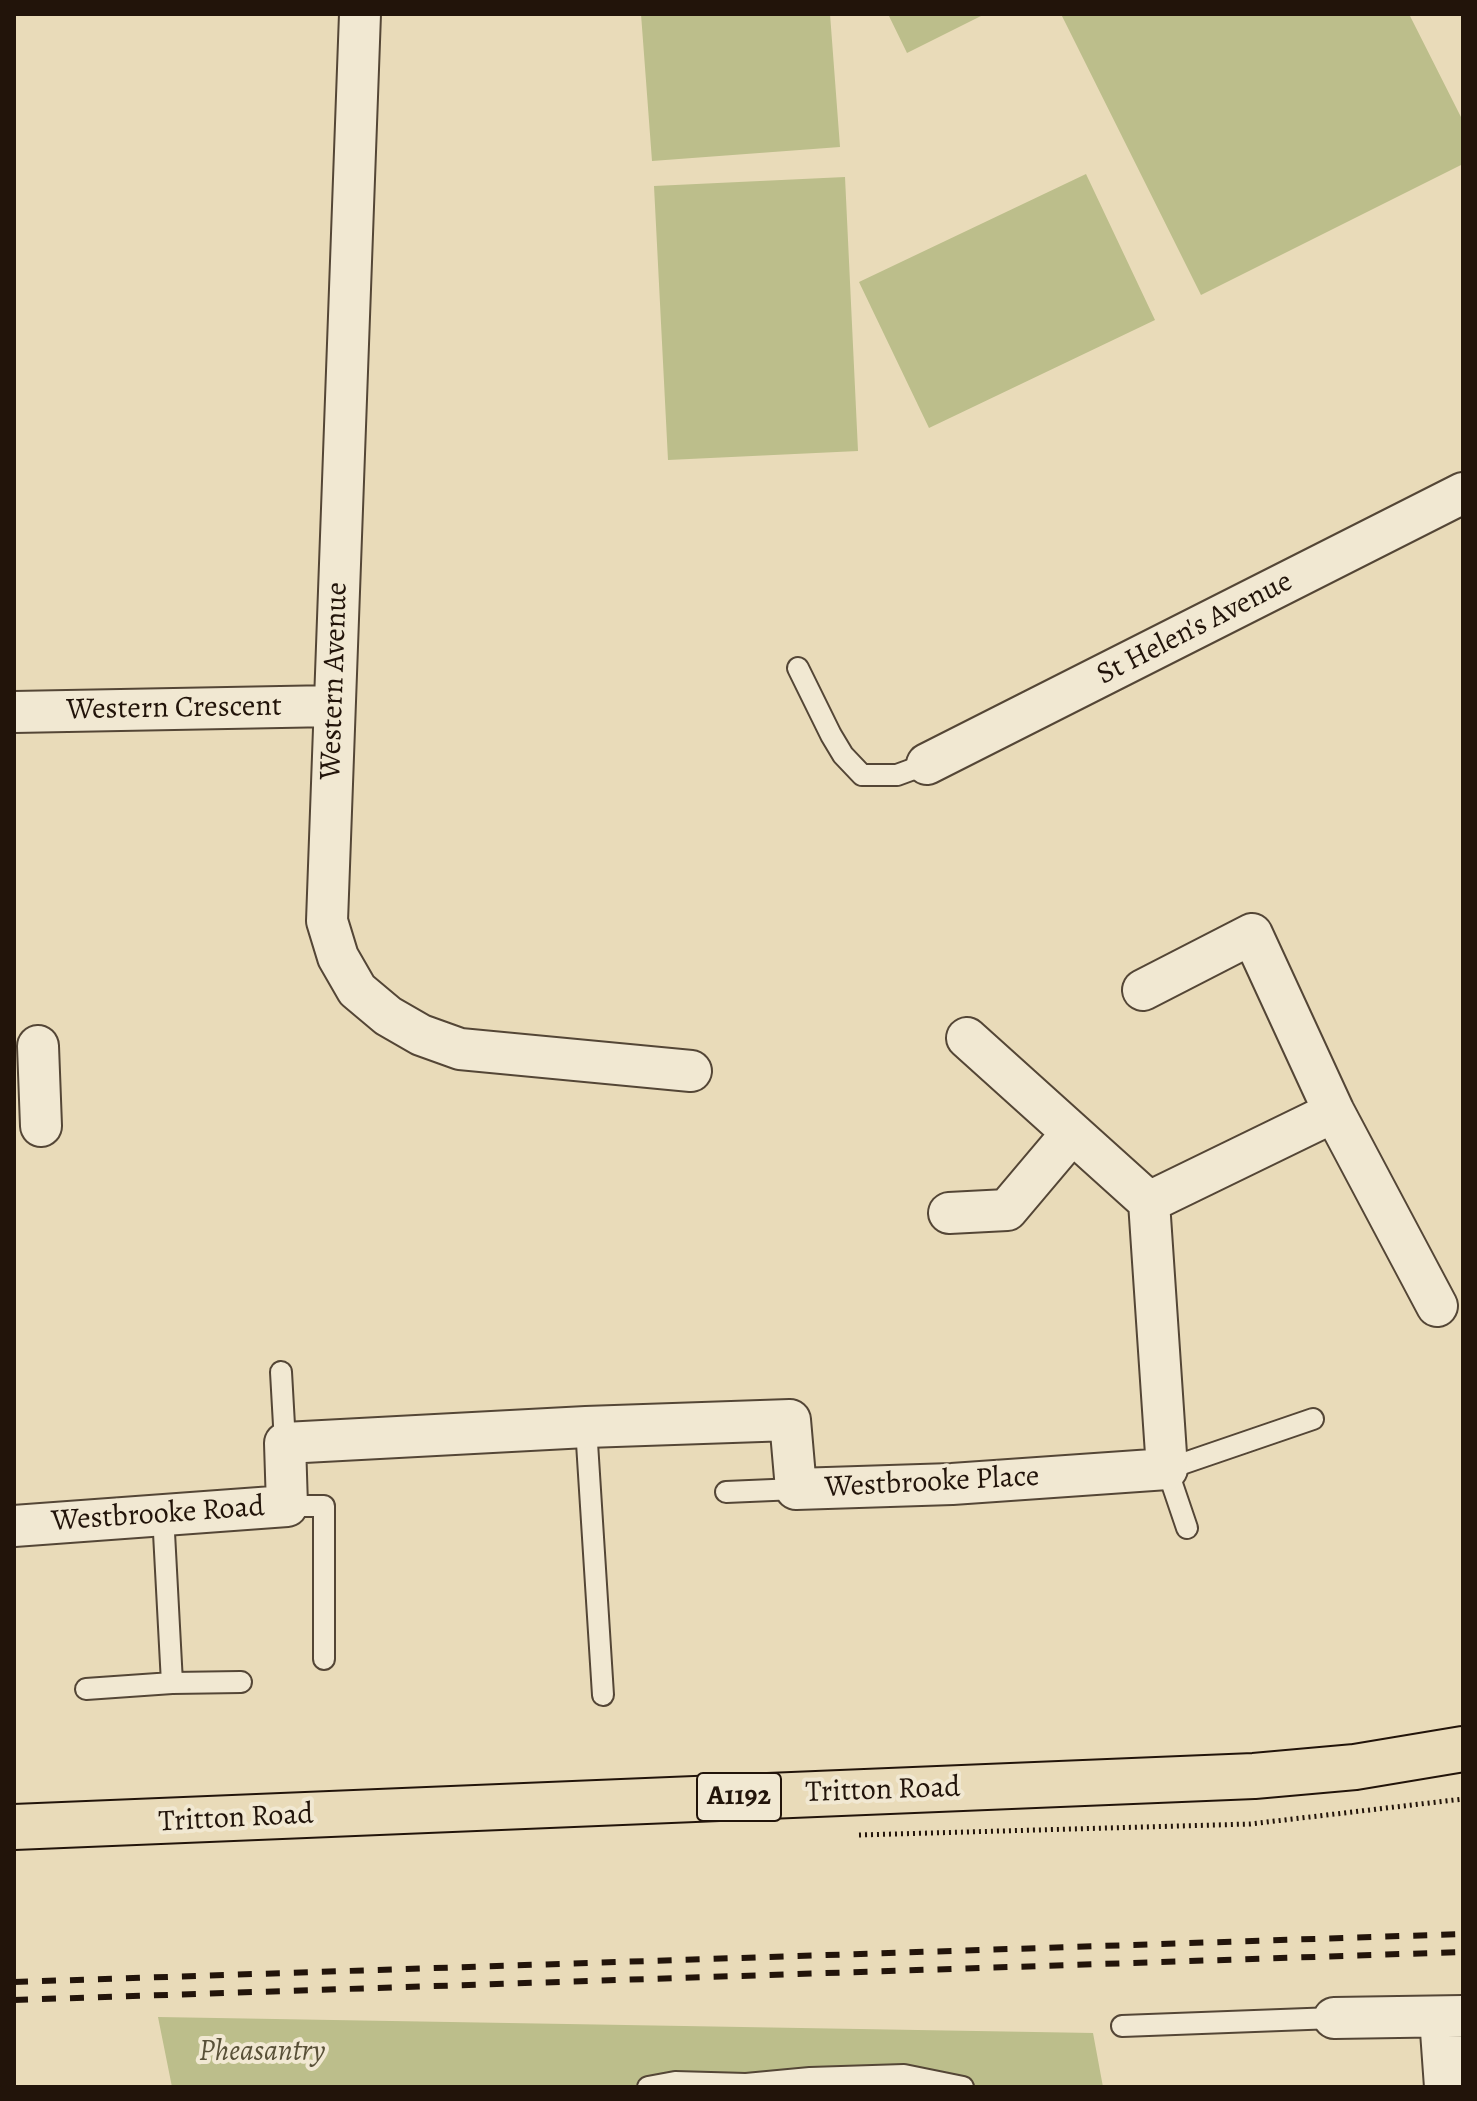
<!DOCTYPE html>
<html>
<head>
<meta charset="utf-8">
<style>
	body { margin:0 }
	#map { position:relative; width:1477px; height:2101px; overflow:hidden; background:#e9dbb9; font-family:Alegreya,serif }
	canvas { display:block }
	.frame { position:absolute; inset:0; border:16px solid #22140a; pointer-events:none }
</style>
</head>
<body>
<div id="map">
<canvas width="1477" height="2101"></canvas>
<div class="frame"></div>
</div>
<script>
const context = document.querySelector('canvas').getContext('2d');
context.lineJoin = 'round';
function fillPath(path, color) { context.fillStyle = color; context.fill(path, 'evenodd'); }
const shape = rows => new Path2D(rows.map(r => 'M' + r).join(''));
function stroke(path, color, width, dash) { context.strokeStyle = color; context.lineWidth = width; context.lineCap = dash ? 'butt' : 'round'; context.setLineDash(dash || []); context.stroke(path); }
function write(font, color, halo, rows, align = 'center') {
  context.font = font + ' Alegreya,serif'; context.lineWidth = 8; context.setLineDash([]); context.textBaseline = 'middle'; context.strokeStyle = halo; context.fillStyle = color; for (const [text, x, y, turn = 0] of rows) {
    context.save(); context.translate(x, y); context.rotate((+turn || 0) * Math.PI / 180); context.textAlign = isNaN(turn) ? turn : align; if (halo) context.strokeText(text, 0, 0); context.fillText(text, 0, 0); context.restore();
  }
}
fillPath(shape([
	[641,14,830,14,840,147,652,161],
	[888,14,985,14,907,53],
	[1061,14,1409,14,1463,121,1463,164,1201,295],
	[1086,174,1155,320,929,428,859,282],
	[845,177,858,451,668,460,654,186],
	[158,2017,1093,2033,1103,2087,172,2087]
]), '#bcbe8b');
const lane = shape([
	[798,668,831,735,843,755,862,775,897,775,927,764],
	[281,1372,285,1443],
	[586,1427,603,1695],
	[726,1492,796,1489],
	[287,1506,324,1506,324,1659],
	[163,1514,172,1683,241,1682],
	[1187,1528,1167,1469,1313,1419],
	[86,1689,172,1683],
	[1122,2026,1334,2018],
	[648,2087,675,2082,746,2084,810,2078,904,2075,963,2087]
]);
const street = shape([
	[360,14,327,921,338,957,357,990,388,1016,421,1035,460,1049,691,1071],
	[14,712,334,706],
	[927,764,1463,493],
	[1143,990,1252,934,1334,1112,1437,1306],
	[967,1038,1149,1202],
	[38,1046,41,1126],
	[949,1213,1007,1210,1072,1133],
	[14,1526,287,1506,285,1443,586,1427,790,1420,796,1489,952,1484,1167,1469,1149,1202,1334,1112],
	[1440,2017,1445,2087],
	[1334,2018,1463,2016]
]);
const primary = shape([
	[14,1827,1254,1776,1355,1767,1463,1749]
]);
stroke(lane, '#544636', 24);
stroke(street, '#544636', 44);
stroke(primary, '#22140a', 48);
stroke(shape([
	[859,1835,1250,1824,1463,1799]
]), '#22140a', 5, [2, 4]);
stroke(lane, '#f1e8d2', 20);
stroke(street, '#f1e8d2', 40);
stroke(primary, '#e9dbb9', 44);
stroke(shape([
	[14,1982,1463,1934],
	[14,2000,1463,1952]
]), '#22140a', 6, [14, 14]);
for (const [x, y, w] of [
	[739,1797,84]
]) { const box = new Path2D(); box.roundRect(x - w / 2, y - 24, w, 48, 6); context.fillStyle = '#f1e8d2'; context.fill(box); stroke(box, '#22140a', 2); }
write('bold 28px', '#22140a', null, [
	["A1192",739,1797]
]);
write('30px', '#22140a', '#f1e8d2', [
	["St Helen's Avenue",1195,629,-27],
	["Western Avenue",335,681,-88],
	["Western Crescent",174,709,-1],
	["Westbrooke Place",932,1483,-3],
	["Westbrooke Road",158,1515,-4],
	["Tritton Road",883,1791,-2],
	["Tritton Road",236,1819,-3]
]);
write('italic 30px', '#585037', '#f1e8d2', [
	["Pheasantry",262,2053]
]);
</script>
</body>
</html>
